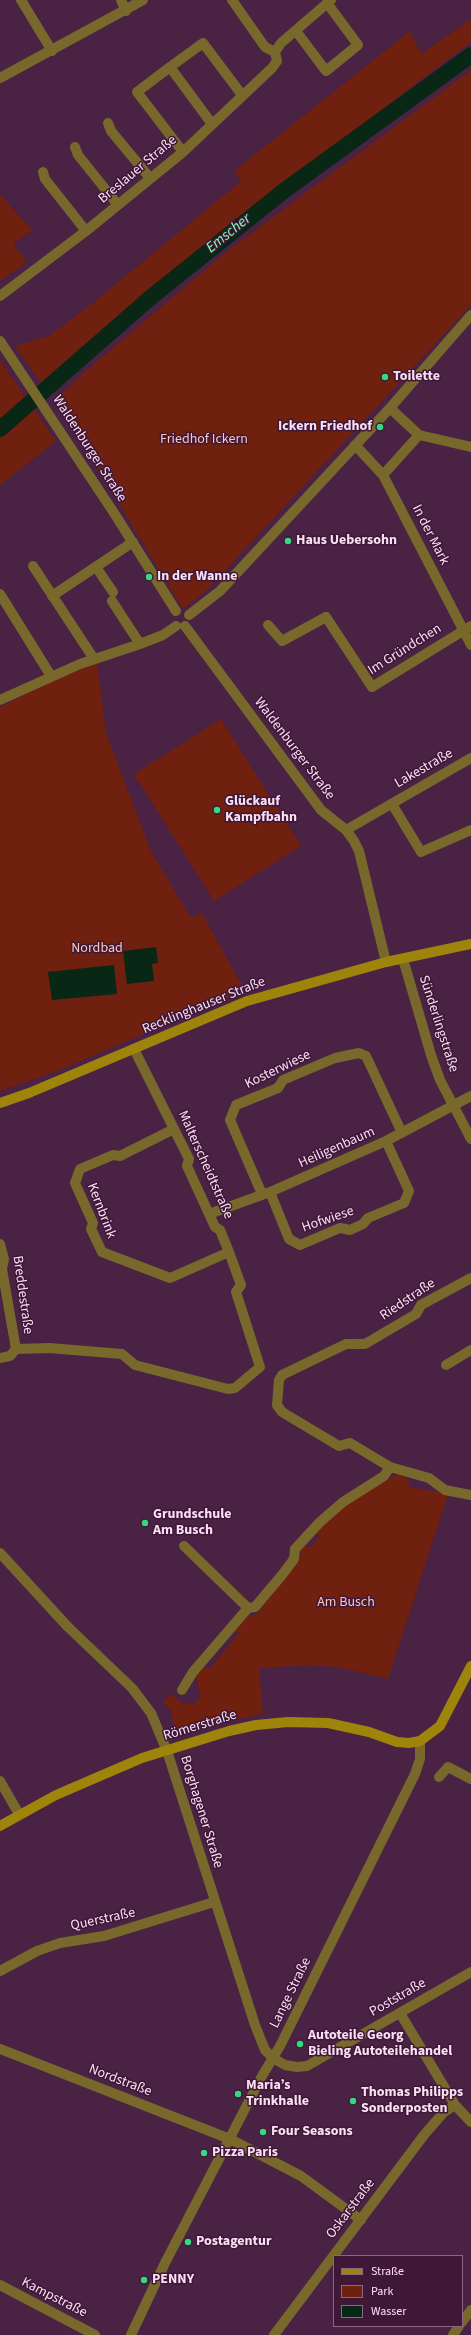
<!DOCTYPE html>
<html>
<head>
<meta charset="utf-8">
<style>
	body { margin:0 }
	#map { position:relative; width:471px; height:2335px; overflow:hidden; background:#4a2243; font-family:"Source Sans 3",sans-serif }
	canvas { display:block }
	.legend { position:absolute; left:333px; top:2255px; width:130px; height:72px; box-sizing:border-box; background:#3f1838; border:1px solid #8a6883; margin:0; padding:5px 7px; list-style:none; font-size:12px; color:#fae0f4 }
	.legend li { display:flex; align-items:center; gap:8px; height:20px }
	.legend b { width:20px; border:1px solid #8a6883 }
</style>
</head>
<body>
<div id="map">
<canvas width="471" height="2335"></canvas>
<ul class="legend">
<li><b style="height:5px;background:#9e840b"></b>Straße</li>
<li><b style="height:11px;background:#6f200e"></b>Park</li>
<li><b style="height:11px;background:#092715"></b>Wasser</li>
</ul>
</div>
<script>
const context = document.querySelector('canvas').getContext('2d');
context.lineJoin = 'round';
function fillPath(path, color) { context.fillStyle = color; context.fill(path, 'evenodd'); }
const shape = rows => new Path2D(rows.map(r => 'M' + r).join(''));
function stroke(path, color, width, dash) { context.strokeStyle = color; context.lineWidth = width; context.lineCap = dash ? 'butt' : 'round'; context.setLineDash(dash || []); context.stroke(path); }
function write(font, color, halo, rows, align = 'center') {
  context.font = font + ' "Source Sans 3",sans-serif'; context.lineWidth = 3; context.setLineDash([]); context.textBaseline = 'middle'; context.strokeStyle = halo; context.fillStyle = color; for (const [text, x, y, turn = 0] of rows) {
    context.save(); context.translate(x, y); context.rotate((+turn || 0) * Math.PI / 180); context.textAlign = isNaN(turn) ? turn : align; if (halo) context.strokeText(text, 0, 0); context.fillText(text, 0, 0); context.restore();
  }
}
fillPath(shape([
	[471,19,471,42,221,231,42,384,15,346,49,336,94,302,241,181,234,171,410,31,421,54],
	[471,70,471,305,208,589,183,609,69,421,54,401,88,369,226,252],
	[0,194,32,230,13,244,27,262,0,281],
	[0,360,56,441,0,485],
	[97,663,106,733,151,851,191,918,202,913,245,991,57,1071,0,1091,0,707,54,680],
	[221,719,301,846,214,901,134,774],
	[398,1474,406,1474,410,1487,448,1494,388,1679,338,1667,306,1665,259,1668,263,1713,184,1733,178,1731,174,1726,171,1711,163,1702,171,1693,182,1704,195,1704,200,1697,196,1675,203,1667,210,1668,240,1632,232,1633,245,1617,255,1616,300,1560,301,1549,303,1546,311,1547,320,1535,313,1534,346,1504]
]), '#6f200e');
fillPath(shape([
	[156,947,158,963,152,964,154,981,127,984,123,951],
	[114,965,117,994,52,1000,48,972]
]), '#092715');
stroke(shape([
	[0,429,150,298,285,190,471,55]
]), '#092715', 16);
stroke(shape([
	[21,0,52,51],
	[121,0,126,11],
	[232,0,265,47,275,52],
	[296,31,326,71,358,45,327,3],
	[170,67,137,92,183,152],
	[0,78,143,0],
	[108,123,111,131,150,178],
	[212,124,170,67,203,43,242,95],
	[75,147,78,155,118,205],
	[43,172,45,179,86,231],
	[0,296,86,231,183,152,272,68,277,61,275,52,281,43,331,0],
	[0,341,114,513,176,611],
	[390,408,419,435,471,447],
	[355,445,383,475,471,645],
	[383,475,419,435],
	[33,566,94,659],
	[96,567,113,592],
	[0,594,51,676],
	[52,596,133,542],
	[112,601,140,644],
	[189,615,220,591,390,408,471,315],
	[268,625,282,641,326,617,372,687,471,626],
	[185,626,321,810,346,830,354,841,359,851,386,962],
	[0,700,80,664,140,644,163,635,176,626],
	[392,804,421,852,471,830],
	[346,830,471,758],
	[403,959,431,1055,440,1080,471,1139],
	[174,1129,120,1156,113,1155,80,1169,75,1183,93,1223,91,1229,102,1252,170,1278,229,1252],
	[270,1192,289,1239,300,1245,340,1228,350,1230,363,1224,368,1218,404,1203,409,1191,386,1141],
	[262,1194,230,1120,236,1105,278,1088,283,1080,335,1058,359,1053,366,1056,402,1133],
	[209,1214,270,1192,386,1141,471,1096],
	[0,1244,4,1259,2,1269,16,1349],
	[471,1278,421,1305,416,1314,365,1344,346,1344,282,1375,279,1380,277,1405,282,1412,339,1446,350,1443,390,1467,429,1478,445,1490,471,1495],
	[0,1358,10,1356,16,1349,49,1348,122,1354,135,1365,228,1389,235,1388,260,1367,236,1292,241,1285,229,1252,220,1230,215,1227,187,1166,189,1159,134,1049],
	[446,1365,471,1350],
	[184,1546,248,1608],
	[0,1553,68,1627,132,1688,151,1713,167,1751,255,2025,265,2050,273,2058,285,2065,297,2067,307,2066,471,1972],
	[182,1690,193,1672,248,1608,255,1607,282,1575,294,1559,295,1549,320,1522,343,1502,384,1476,390,1467],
	[439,1777,448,1767,471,1779],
	[0,1781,19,1814],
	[0,1971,37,1951,60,1943,104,1936,214,1902],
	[400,2013,455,2105,471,2122],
	[0,2049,230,2139,301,2176,361,2220],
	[0,2285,95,2335],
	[462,2322,471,2310],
	[131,2335,165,2263,262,2076,280,2046,415,1774,420,1759,420,1741],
	[274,2335,424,2135,444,2112,455,2105],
	[453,2335,459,2326]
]), '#78682b', 10);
stroke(shape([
	[0,1103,29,1093,247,1001,386,962,471,944],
	[0,1826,56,1795,142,1758,229,1731,256,1725,288,1722,328,1723,369,1732,397,1742,409,1743,420,1741,440,1726,471,1666]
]), '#9e840b', 10);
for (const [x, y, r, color] of [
	[385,377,4,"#36d881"],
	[380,427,4,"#36d881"],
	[288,541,4,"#36d881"],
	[149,577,4,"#36d881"],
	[217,810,4,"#36d881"],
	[145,1523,4,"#36d881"],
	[300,2044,4,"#36d881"],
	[238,2094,4,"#36d881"],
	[353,2101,4,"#36d881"],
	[263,2132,4,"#36d881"],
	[204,2153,4,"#36d881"],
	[188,2242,4,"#36d881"],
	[144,2280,4,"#36d881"]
]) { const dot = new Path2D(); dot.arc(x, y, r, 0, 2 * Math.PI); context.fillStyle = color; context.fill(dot); stroke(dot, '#3f1838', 1.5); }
write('14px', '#fae0f4', '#3f1838', [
	["Breslauer Straße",138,170,-40],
	["Waldenburger Straße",89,449,57],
	["In der Mark",430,535,63],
	["Im Gründchen",405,650,-32],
	["Waldenburger Straße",294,749,53],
	["Lakestraße",424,769,-30],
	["Recklinghauser Straße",204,1006,-22],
	["Sünderlingstraße",438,1024,72],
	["Kosterwiese",278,1070,-26],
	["Heiligenbaum",337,1148,-24],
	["Malterscheidtstraße",205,1165,66],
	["Kernbrink",101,1211,69],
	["Hofwiese",328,1220,-19],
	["Breddestraße",22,1295,82],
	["Riedstraße",408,1300,-34],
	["Römerstraße",200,1726,-17],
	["Borghagener Straße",201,1812,73],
	["Querstraße",103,1920,-12],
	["Lange Straße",291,1993,-64],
	["Poststraße",398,1998,-30],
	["Nordstraße",120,2081,21],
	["Oskarstraße",351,2209,-53],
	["Kampstraße",54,2298,27]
]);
write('bold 14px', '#fae0f4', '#3f1838', [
	["Toilette",393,377],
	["Ickern Friedhof",372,427,"right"],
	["Haus Uebersohn",296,541],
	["In der Wanne",157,577],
	["Glückauf",225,802],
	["Kampfbahn",225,818],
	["Grundschule",153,1515],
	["Am Busch",153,1531],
	["Autoteile Georg",308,2036],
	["Bieling Autoteilehandel",308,2052],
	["Maria’s",246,2086],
	["Trinkhalle",246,2102],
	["Thomas Philipps",361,2093],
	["Sonderposten",361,2109],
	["Four Seasons",271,2132],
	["Pizza Paris",212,2153],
	["Postagentur",196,2242],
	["PENNY",152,2280]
], 'left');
write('14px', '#fbc8bb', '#3f1838', [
	["Friedhof Ickern",204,440],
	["Nordbad",97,949],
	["Am Busch",346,1603]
]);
write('italic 15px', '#84fdb1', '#3f1838', [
	["Emscher",229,234,-39]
]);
</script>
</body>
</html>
